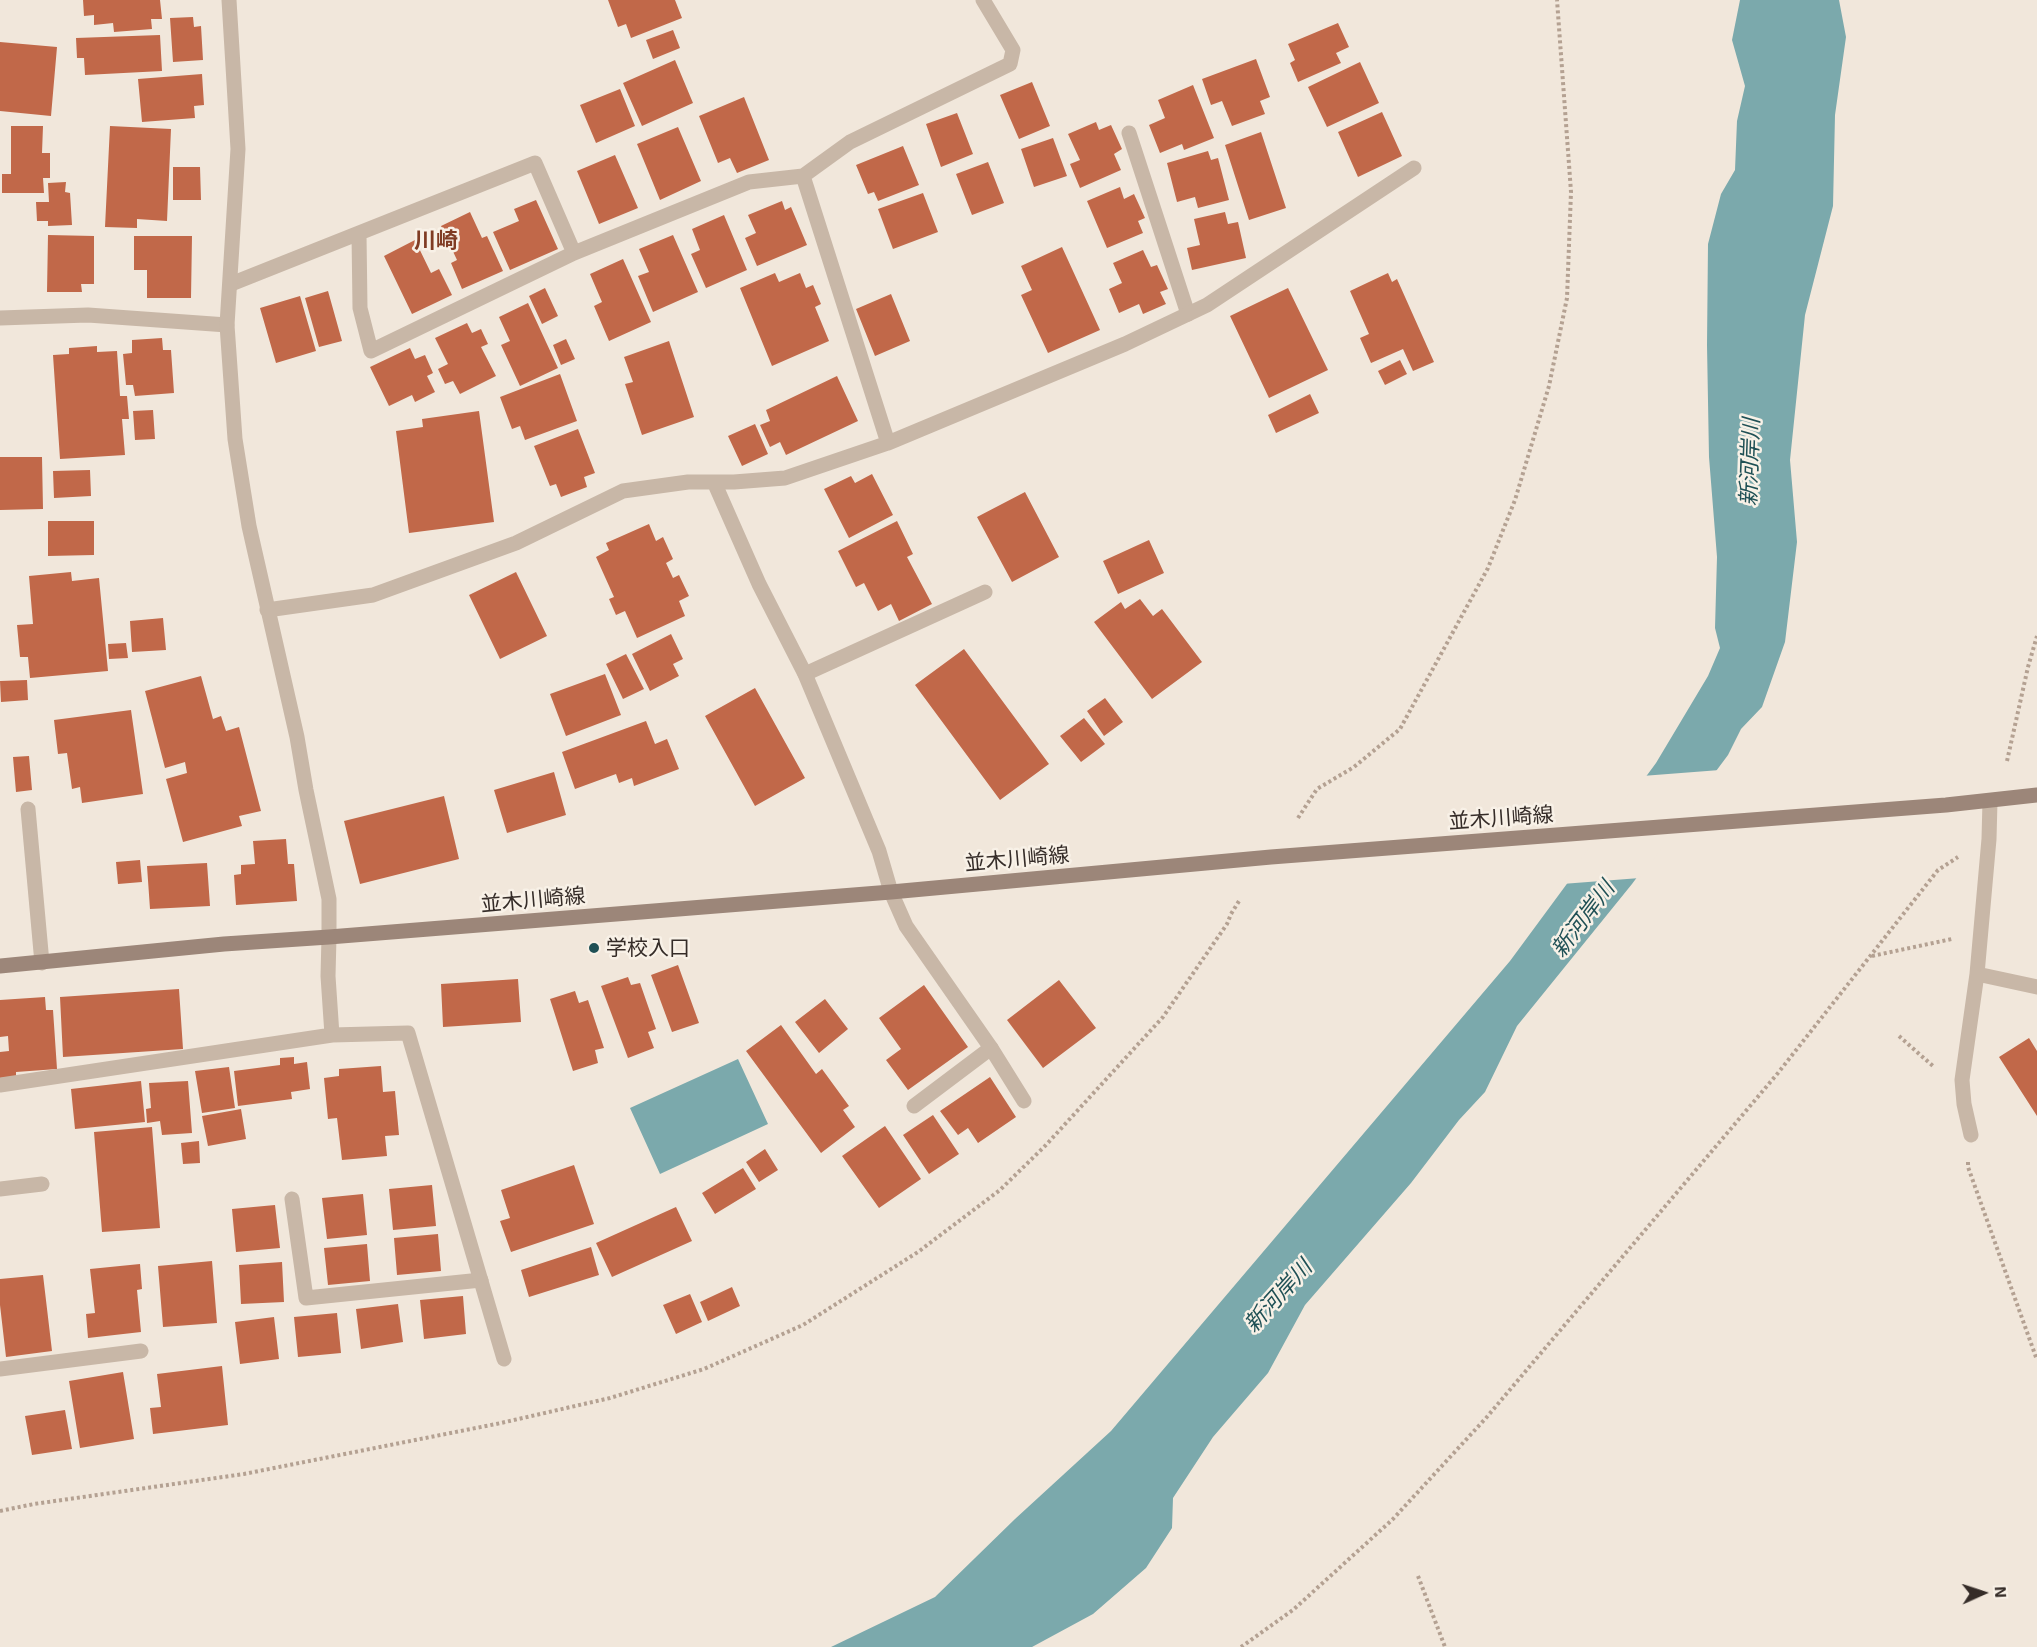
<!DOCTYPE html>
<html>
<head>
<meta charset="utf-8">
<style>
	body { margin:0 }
	#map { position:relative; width:2037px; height:1647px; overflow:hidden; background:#f1e7db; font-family:"Exo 2",sans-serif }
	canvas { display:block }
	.north { position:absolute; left:1953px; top:1563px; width:60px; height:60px; -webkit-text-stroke:4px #f8f1e7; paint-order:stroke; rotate:87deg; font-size:16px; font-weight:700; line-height:24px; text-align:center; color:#352c28 }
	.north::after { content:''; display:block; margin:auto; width:21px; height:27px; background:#352c28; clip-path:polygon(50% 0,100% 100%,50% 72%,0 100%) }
</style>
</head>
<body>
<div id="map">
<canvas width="2037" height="1647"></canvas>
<div class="north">N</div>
</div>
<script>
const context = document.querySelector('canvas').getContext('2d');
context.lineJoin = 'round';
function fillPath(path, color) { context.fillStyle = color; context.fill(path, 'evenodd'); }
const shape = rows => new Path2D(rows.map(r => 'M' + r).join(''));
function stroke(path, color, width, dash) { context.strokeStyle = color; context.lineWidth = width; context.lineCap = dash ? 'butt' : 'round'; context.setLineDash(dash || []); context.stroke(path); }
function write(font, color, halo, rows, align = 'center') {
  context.font = font + ' "Exo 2","Noto Sans JP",sans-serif'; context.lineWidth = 5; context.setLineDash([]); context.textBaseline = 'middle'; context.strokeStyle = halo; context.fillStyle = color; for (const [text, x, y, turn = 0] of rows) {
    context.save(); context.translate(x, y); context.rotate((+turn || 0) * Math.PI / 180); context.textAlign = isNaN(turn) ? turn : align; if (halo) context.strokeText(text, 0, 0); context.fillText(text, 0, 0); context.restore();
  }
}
fillPath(shape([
	[1740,0,1839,0,1846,37,1835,115,1833,206,1805,315,1790,460,1797,542,1785,642,1762,707,1741,729,1728,755,1632,884,1517,1026,1485,1092,1459,1120,1411,1183,1305,1305,1268,1373,1213,1437,1173,1498,1172,1528,1146,1568,1093,1614,1032,1647,831,1647,935,1597,1015,1519,1111,1431,1510,961,1656,763,1708,676,1720,648,1715,628,1717,557,1709,457,1707,345,1708,244,1721,194,1735,170,1737,121,1745,86,1732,40],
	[738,1059,768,1124,660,1174,630,1108]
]), '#7ba9ac');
fillPath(shape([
	[1720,770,1640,878,1562,884,1642,776]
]), '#f1e7db');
fillPath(shape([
	[83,0,160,0,162,19,151,19,152,29,114,32,113,23,94,25,94,15,84,16],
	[608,0,675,0,682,18,631,38,626,24,618,27],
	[193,17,194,27,201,26,203,60,173,62,170,18],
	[1338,23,1349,47,1336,53,1341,63,1298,82,1290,63,1295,60,1288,44],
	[673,30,680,48,653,59,646,40],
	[160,35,162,71,85,75,84,58,77,58,76,38],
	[0,42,57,47,51,116,0,111],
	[1256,59,1270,97,1260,101,1265,114,1232,126,1222,101,1211,105,1202,79],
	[675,60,693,103,642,126,623,83],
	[1360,62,1379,103,1327,127,1308,87],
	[202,74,204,105,194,106,195,118,142,122,138,79],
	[1032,82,1050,126,1019,139,1000,95],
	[1193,85,1214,138,1184,150,1182,144,1160,153,1149,125,1165,118,1158,100],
	[620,89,635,126,596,143,580,105],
	[744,97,769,160,737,173,730,158,718,163,699,116],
	[1382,112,1402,156,1358,177,1338,132],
	[957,113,973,154,941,167,926,124],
	[1096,122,1099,130,1111,125,1122,149,1114,154,1121,170,1080,188,1070,164,1080,160,1068,134],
	[11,126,43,126,42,153,50,153,50,178,43,178,44,193,2,193,2,174,11,174],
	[110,126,171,129,167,221,137,219,137,228,105,227],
	[678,127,701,181,660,200,637,144],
	[1261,132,1286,208,1249,220,1225,145],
	[1053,138,1067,176,1034,187,1021,149],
	[903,146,919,185,878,201,874,192,868,194,856,165],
	[1208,151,1211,160,1218,158,1229,200,1198,208,1195,197,1177,202,1167,163],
	[615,155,638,208,599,224,577,171],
	[988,162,1004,203,972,215,956,174],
	[173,167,200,167,201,200,173,200],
	[66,182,65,192,70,193,72,225,48,226,48,221,37,221,36,202,49,202,48,183],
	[1120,187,1124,199,1134,194,1145,218,1138,221,1143,233,1107,248,1087,201],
	[923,193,938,232,893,249,878,209],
	[536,200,558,249,510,270,493,232,519,221,514,209],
	[782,201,785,210,791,207,807,245,757,266,745,238,756,233,748,215],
	[470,212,482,238,487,236,503,271,462,289,451,263,457,260,441,226],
	[1225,212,1228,224,1238,222,1246,258,1192,270,1187,248,1200,245,1194,219],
	[724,215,747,270,706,288,691,254,700,250,692,229],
	[48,235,94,236,94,284,81,284,82,292,47,292],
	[673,235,698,292,653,312,638,276,649,272,639,249],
	[134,236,192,236,191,298,147,298,147,270,134,270],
	[415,240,431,273,439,269,452,295,412,314,384,256],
	[1062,247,1100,330,1048,353,1021,295,1032,290,1021,266],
	[1143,250,1151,267,1157,265,1168,289,1160,292,1166,304,1143,314,1139,304,1119,313,1109,289,1122,283,1113,263],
	[623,259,651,322,609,341,594,306,602,302,590,274],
	[775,273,779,282,800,273,806,288,813,285,821,304,815,307,829,341,772,366,740,288],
	[1388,273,1392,282,1397,279,1434,362,1413,371,1403,349,1371,363,1360,338,1369,334,1350,291],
	[545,288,558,316,542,324,529,296],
	[1288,288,1328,370,1269,398,1230,316],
	[328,291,342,341,319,347,305,298],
	[891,294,910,341,875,356,856,309],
	[300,296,316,351,276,363,260,308],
	[528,303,558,368,520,386,501,345,510,341,499,317],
	[467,323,472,333,481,329,488,344,481,347,496,376,460,394,453,381,445,384,438,369,448,364,435,338],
	[162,338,163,350,171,350,174,393,135,396,133,385,126,385,123,354,132,353,132,340],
	[566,339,575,359,561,365,553,345],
	[669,341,694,417,642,435,625,384,633,382,624,357],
	[97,346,97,352,117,351,120,396,127,396,129,419,122,419,125,455,60,459,53,355,69,354,69,348],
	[410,348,415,359,425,355,433,373,427,376,435,392,415,402,412,395,389,406,370,367],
	[1400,360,1407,374,1385,385,1378,371],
	[560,374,577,421,525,440,520,426,512,429,500,397],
	[837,376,858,421,786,455,780,442,770,447,760,425,770,421,766,410],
	[1310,394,1319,413,1276,433,1268,415],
	[153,410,155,439,135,440,133,411],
	[479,411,494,522,409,533,396,431,423,427,422,419],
	[755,424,768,454,742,466,728,436],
	[578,429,595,473,584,477,587,487,561,497,556,484,550,486,534,446],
	[0,457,42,457,43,509,0,510],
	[90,470,91,496,54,498,53,471],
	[872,474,893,515,849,538,824,489,851,476,855,483],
	[1025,492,1059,557,1012,582,977,517],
	[48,521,94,521,94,555,48,556],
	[897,521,913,554,907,557,932,604,899,621,891,604,878,611,864,583,856,587,838,551],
	[649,524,656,541,663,537,673,559,666,563,673,578,679,575,689,596,679,601,685,616,637,638,625,611,616,615,609,599,614,597,596,557,609,550,606,543],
	[1149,540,1164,573,1118,594,1103,561],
	[71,572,72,581,99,578,108,671,30,678,28,657,20,657,17,625,33,624,29,576],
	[516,572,547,636,500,659,469,595],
	[1140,599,1153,616,1162,609,1202,662,1152,699,1094,622,1121,602,1125,609],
	[163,618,166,650,132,652,130,621],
	[671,634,683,659,673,664,679,676,650,691,632,654],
	[126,643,128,658,109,659,108,644],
	[964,649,1049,764,1000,800,915,685],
	[626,654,644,689,623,699,606,664],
	[605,674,621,715,566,736,550,694],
	[201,676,213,719,221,716,226,731,239,727,261,811,239,816,242,826,183,842,166,779,187,773,185,762,165,768,145,691],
	[27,680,28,700,1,702,0,681],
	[755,688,805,778,755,806,705,716],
	[1105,698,1123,722,1104,736,1087,711],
	[131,710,143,794,82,803,80,787,72,789,67,753,58,754,54,720],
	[1084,718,1105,744,1081,762,1060,736],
	[646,721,655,744,667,739,679,769,634,786,632,778,619,783,616,774,575,789,562,752],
	[29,756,32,790,16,792,13,757],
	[554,772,566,815,507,833,494,790],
	[444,796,459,859,360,884,344,821],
	[286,839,288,864,294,864,297,901,236,905,234,875,241,874,241,865,255,864,253,841],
	[140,860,142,882,118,884,116,862],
	[207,863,210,906,150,909,147,866],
	[678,965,699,1023,672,1032,651,975],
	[628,977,631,985,640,983,656,1029,648,1032,654,1048,628,1058,601,986],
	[518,979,521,1022,443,1027,441,984],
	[1059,980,1096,1028,1043,1068,1007,1020],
	[924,985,968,1047,908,1090,886,1060,901,1049,879,1018],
	[179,989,183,1049,63,1057,60,997],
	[575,991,579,1003,588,1000,604,1048,595,1050,598,1063,573,1071,550,999],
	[45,997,46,1010,53,1010,57,1069,16,1072,16,1077,0,1078,0,1052,9,1051,8,1036,0,1037,0,1000],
	[825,999,848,1029,819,1053,795,1022],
	[781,1025,816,1074,822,1069,849,1106,843,1110,855,1127,821,1153,746,1051],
	[2029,1038,2037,1051,2037,1116,1999,1057],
	[294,1057,294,1064,307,1062,310,1089,291,1092,292,1099,238,1106,234,1071,280,1065,280,1058],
	[381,1066,383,1092,395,1091,399,1135,385,1136,387,1156,342,1160,337,1118,328,1119,324,1078,339,1076,339,1069],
	[229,1067,235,1108,202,1113,195,1071],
	[990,1077,1016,1117,978,1143,968,1128,958,1135,940,1111],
	[141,1081,145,1122,75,1129,71,1089],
	[188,1081,192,1133,162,1135,160,1121,147,1123,146,1109,151,1108,149,1083],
	[241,1109,246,1139,208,1146,202,1116],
	[933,1115,959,1154,929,1174,903,1135],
	[885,1126,921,1179,879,1208,842,1156],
	[152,1127,160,1228,102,1232,94,1132],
	[199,1141,200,1163,183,1164,181,1143],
	[765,1149,778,1170,759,1182,746,1162],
	[574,1165,594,1224,511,1252,500,1221,510,1218,501,1190],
	[743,1168,756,1189,715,1214,702,1193],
	[432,1185,436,1226,393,1230,389,1189],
	[363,1194,367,1235,327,1239,322,1198],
	[275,1205,280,1248,236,1252,232,1209],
	[676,1207,692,1241,612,1277,596,1243],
	[438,1234,441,1271,397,1275,394,1238],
	[367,1244,370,1281,328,1285,324,1248],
	[591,1247,599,1275,529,1297,521,1270],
	[212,1261,217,1323,163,1327,158,1266],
	[282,1262,284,1302,241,1304,239,1265],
	[140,1264,142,1289,137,1290,141,1332,88,1338,86,1314,95,1313,90,1269],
	[43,1275,52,1351,6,1357,0,1305,0,1279],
	[732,1287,740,1306,708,1321,700,1302],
	[690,1294,702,1322,676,1334,663,1305],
	[463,1296,466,1334,424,1339,420,1300],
	[398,1304,403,1342,361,1349,356,1309],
	[337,1313,341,1353,298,1357,294,1317],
	[274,1317,279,1359,240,1364,235,1322],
	[222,1366,228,1425,153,1434,150,1408,161,1407,157,1374],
	[123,1372,134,1439,80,1448,69,1381],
	[65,1410,72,1449,32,1455,25,1416]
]), '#c16849');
stroke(shape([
	[2007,761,2028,667,2037,636],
	[1298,818,1317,789,1354,767,1400,729,1488,568,1515,500,1549,386,1567,298,1571,192,1557,0],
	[1872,956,1952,939],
	[1899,1036,1934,1067],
	[1968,1162,1968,1167,2037,1360],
	[0,1511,34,1504,244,1474,501,1423,610,1398,704,1369,803,1325,918,1252,1000,1190,1046,1145,1163,1017,1227,924,1231,914,1239,901],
	[1418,1576,1445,1647],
	[1241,1647,1293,1610,1393,1519,1486,1418,1778,1073,1938,870,1958,857]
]), '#b4a192', 4, [3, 3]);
stroke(shape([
	[1129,133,1188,314],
	[805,674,985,592],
	[28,809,42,963],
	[914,1106,991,1048],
	[0,1189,42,1184],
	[292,1199,306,1298,481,1280],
	[0,1369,141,1351]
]), '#c8b7a7', 15);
stroke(shape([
	[359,234,360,308,371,351,574,253,749,182,803,176],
	[231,284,535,163,574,253],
	[0,318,88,315,227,325],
	[888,443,803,176,850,142,1010,64,1013,50,983,0],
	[714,482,759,584,805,674,879,851,891,892,906,926,991,1048,1024,1101],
	[267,610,373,595,516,543,623,491,688,482,734,482,785,478,888,443,1125,344,1207,305,1414,168],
	[329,937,328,976,332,1035,408,1033,504,1359],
	[1977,974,2037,987],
	[0,1085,332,1035],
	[1971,1135,1964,1104,1962,1080,1977,974,1989,839,1990,801]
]), '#c8b7a7', 15);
stroke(shape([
	[229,0,238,149,227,325,235,439,249,526,297,737,306,790,329,899,329,937]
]), '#c8b7a7', 15);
stroke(shape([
	[0,966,224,944,329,937,891,892,1271,857,1946,805,2037,795]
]), '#9c8679', 15);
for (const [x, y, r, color] of [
	[594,948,6,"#1f5055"]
]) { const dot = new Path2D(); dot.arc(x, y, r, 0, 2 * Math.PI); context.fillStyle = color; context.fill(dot); stroke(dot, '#f8f1e7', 2); }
write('21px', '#352c28', '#f8f1e7', [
	["並木川崎線",1501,818,-4],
	["並木川崎線",1017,859,-5],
	["並木川崎線",533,900,-5]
]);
write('21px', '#352c28', '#f8f1e7', [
	["学校入口",606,948]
], 'left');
write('bold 22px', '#803c24', '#f8f1e7', [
	["川崎",436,241]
]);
write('italic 22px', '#1f5055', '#f8f1e7', [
	["新河岸川",1750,462,-88],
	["新河岸川",1583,919,-53],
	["新河岸川",1278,1296,-48]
]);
</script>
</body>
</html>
